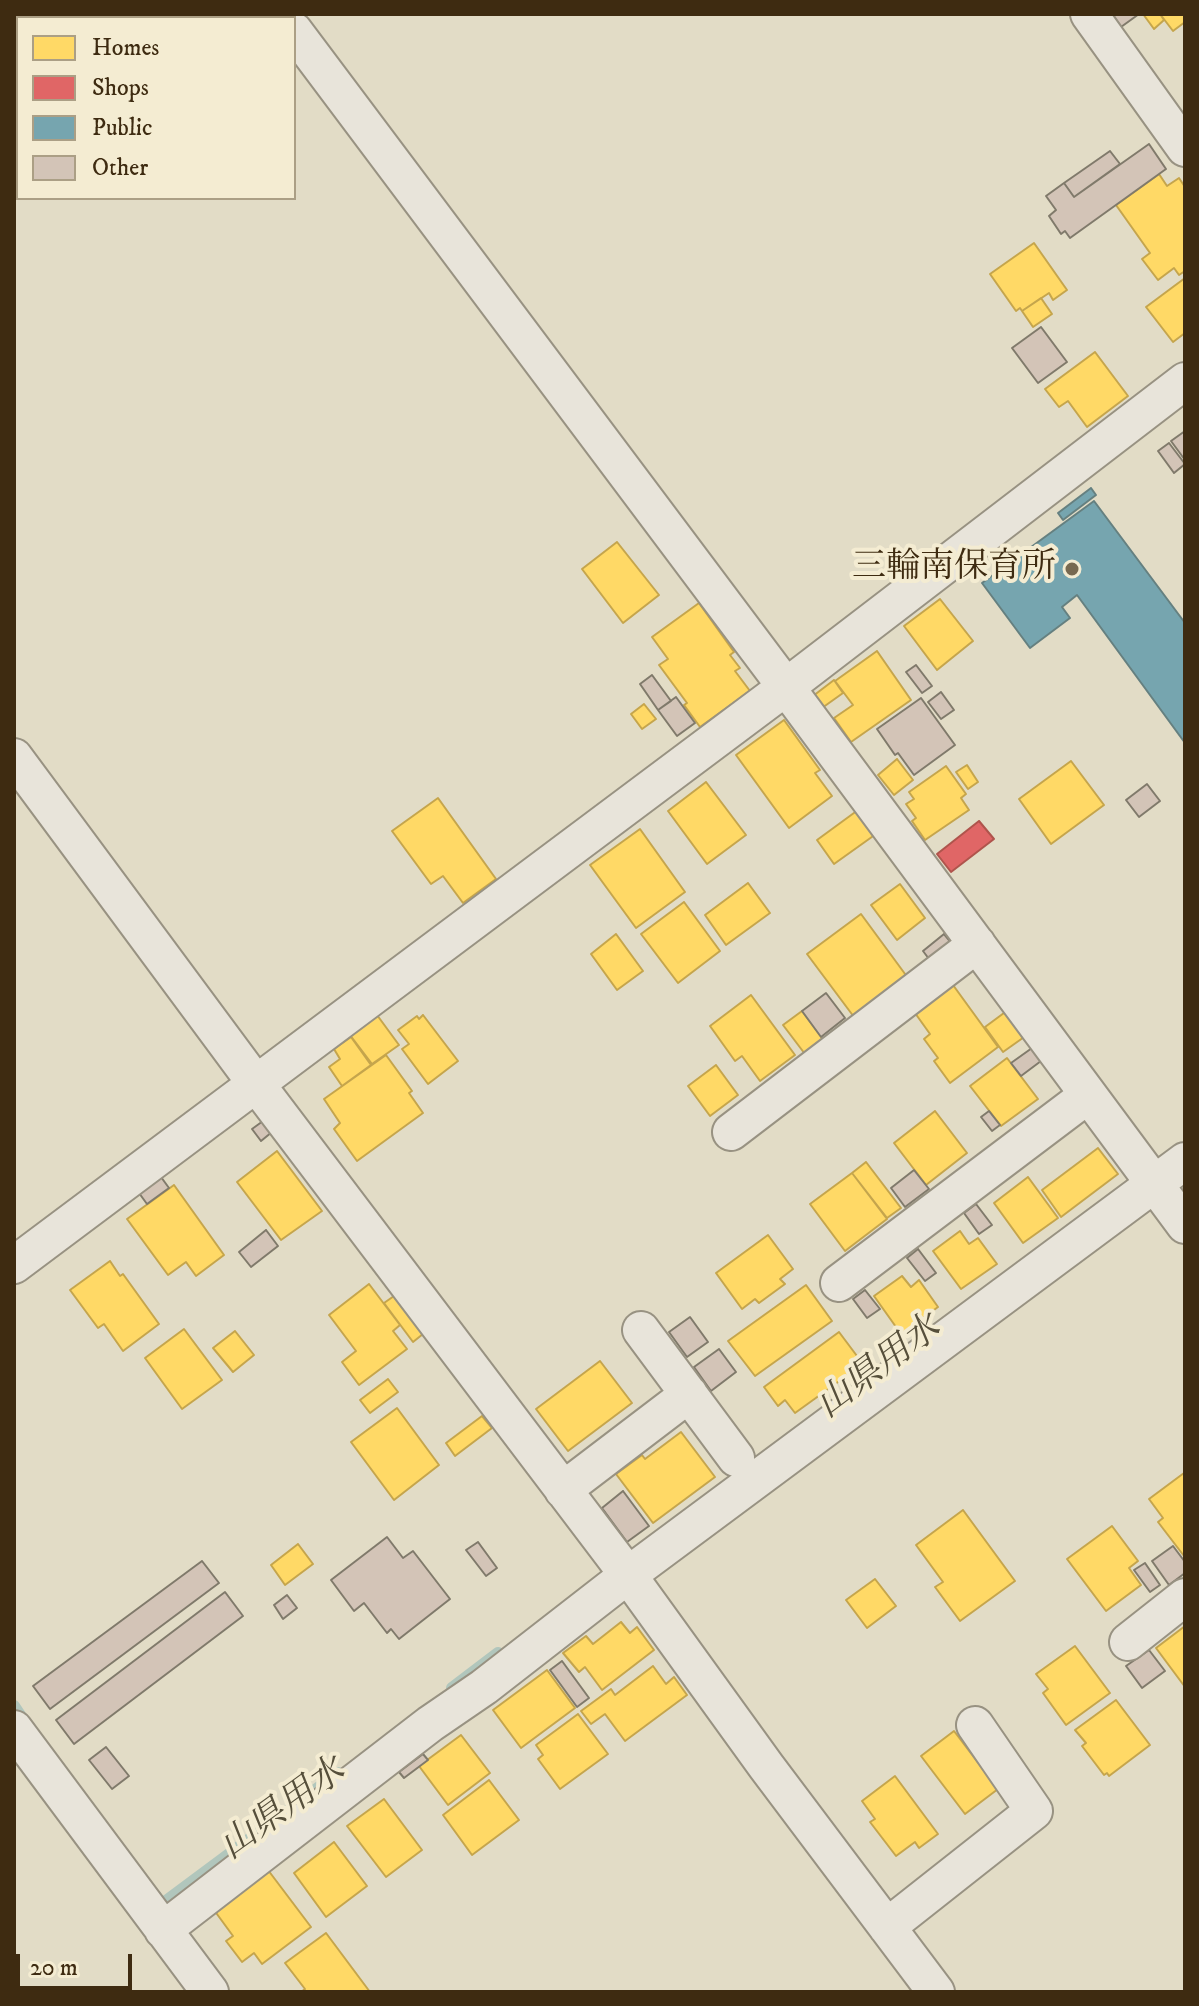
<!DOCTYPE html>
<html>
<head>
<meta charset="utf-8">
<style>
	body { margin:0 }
	#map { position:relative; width:1199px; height:2006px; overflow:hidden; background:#e2dcc6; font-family:"IM FELL DW Pica",serif }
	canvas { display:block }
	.frame { position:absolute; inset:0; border:16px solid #3e2b11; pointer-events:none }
	.legend { position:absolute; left:16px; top:16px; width:280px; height:184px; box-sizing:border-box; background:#f4ecd2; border:2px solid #ab9f85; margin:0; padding:10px 14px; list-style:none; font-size:24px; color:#3e2b11 }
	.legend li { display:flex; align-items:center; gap:16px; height:40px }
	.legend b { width:40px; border:2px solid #ab9f85 }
	.scale { position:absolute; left:16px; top:1954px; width:116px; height:36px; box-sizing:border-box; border:4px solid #3e2b11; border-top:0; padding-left:10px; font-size:24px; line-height:28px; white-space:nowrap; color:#3e2b11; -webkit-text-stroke:6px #f4ecd2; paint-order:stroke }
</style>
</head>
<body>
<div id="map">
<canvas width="1199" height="2006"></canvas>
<div class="frame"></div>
<ul class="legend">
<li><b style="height:22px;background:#ffd966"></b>Homes</li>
<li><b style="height:22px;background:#e06666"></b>Shops</li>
<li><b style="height:22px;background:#76a5af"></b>Public</li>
<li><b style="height:22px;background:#d3c4b7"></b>Other</li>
</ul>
<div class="scale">20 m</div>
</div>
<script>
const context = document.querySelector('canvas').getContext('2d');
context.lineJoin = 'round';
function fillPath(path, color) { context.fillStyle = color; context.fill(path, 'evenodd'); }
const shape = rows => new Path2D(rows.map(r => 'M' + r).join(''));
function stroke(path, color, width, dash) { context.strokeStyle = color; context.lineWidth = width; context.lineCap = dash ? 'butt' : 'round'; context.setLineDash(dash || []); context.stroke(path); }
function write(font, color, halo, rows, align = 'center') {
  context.font = font + ' "IM FELL DW Pica","Noto Serif JP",serif'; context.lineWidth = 8; context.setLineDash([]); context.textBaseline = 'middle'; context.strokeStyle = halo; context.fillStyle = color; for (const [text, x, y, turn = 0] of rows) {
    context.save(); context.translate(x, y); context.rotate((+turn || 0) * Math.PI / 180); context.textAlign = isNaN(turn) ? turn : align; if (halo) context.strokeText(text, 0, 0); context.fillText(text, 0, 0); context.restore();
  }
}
const homes = shape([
	[1143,14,1160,14,1164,20,1154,29,1143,14],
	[1160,14,1185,14,1185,22,1173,31,1160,14],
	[1159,174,1167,186,1179,178,1185,187,1185,271,1179,275,1174,268,1158,280,1142,259,1150,253,1116,205,1159,174],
	[1034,243,1067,290,1053,300,1049,293,1022,311,1020,308,1016,311,990,274,1034,243],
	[1185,278,1185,333,1173,342,1146,307,1185,278],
	[1041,298,1052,314,1033,327,1022,311,1041,298],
	[1095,352,1128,396,1087,427,1068,401,1059,407,1045,389,1095,352],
	[617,542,659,595,623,623,582,569,617,542],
	[940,599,973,641,937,670,904,626,940,599],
	[699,603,734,652,730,655,740,668,735,671,750,691,700,727,684,705,687,703,659,665,668,659,652,637,699,603],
	[877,651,911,700,851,742,834,718,853,705,835,681,877,651],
	[834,680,843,693,822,708,813,696,834,680],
	[644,704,656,719,642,729,631,714,644,704],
	[784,720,820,770,815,773,832,796,789,828,736,755,784,720],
	[897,759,913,780,894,795,878,775,897,759],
	[1071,761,1104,805,1051,844,1019,799,1071,761],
	[967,765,978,782,968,789,956,772,967,765],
	[946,766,966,794,961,798,969,810,925,840,912,821,916,818,906,804,914,799,909,792,946,766],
	[706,782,746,835,707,864,668,811,706,782],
	[438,798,496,879,463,903,443,876,431,884,392,831,438,798],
	[858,810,876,834,834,864,817,840,858,810],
	[640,829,685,892,636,928,590,865,640,829],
	[748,883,770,913,726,945,705,915,748,883],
	[900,884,925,918,897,940,871,905,900,884],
	[684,902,720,951,678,983,641,934,684,902],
	[861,914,908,978,854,1017,807,954,861,914],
	[616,934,643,971,617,990,591,954,616,934],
	[953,985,998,1047,950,1083,934,1061,938,1058,924,1039,930,1034,915,1013,953,985],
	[751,995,795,1055,760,1081,742,1056,735,1061,710,1026,751,995],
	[1008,1010,1027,1035,1003,1052,985,1027,1008,1010],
	[802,1011,827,1044,808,1058,783,1025,802,1011],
	[377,1015,399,1045,372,1064,350,1035,377,1015],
	[423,1015,458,1061,428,1084,402,1049,409,1044,398,1030,417,1016,419,1019,423,1015],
	[351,1037,371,1065,342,1086,329,1067,340,1059,334,1049,351,1037],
	[386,1055,412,1091,409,1093,423,1113,357,1161,334,1129,340,1123,324,1099,386,1055],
	[1007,1058,1038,1099,1001,1126,970,1086,1007,1058],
	[716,1065,738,1095,710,1116,688,1086,716,1065],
	[935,1111,967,1153,926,1185,894,1143,935,1111],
	[1098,1148,1118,1174,1061,1217,1042,1190,1098,1148],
	[277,1151,322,1211,281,1240,237,1182,277,1151],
	[866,1162,901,1208,887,1218,852,1173,866,1162],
	[852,1173,887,1219,845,1251,810,1204,852,1173],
	[1028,1177,1058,1218,1023,1243,994,1203,1028,1177],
	[174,1185,224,1255,196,1276,186,1262,168,1275,127,1219,174,1185],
	[960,1231,969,1244,978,1238,997,1264,961,1289,933,1251,960,1231],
	[768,1235,793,1269,780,1279,785,1284,759,1303,755,1299,742,1309,716,1273,768,1235],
	[110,1261,120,1276,123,1274,159,1324,123,1351,104,1324,98,1328,70,1290,110,1261],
	[902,1276,911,1287,919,1280,938,1307,901,1334,874,1296,902,1276],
	[369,1284,400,1325,393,1331,407,1349,359,1385,342,1362,356,1351,329,1315,369,1284],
	[806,1285,832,1321,755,1376,728,1341,806,1285],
	[394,1296,423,1334,413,1342,384,1303,394,1296],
	[184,1329,222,1380,182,1409,145,1358,184,1329],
	[235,1331,254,1355,233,1372,213,1348,235,1331],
	[839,1332,863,1364,795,1413,785,1400,778,1406,764,1387,839,1332],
	[600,1361,632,1403,568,1451,536,1409,600,1361],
	[388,1379,398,1392,370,1413,360,1400,388,1379],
	[397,1408,439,1465,394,1500,351,1442,397,1408],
	[482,1416,492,1428,455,1456,446,1443,482,1416],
	[681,1432,715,1477,653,1523,616,1474,642,1455,645,1459,681,1432],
	[1184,1473,1185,1555,1184,1556,1158,1522,1163,1518,1149,1499,1184,1473],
	[963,1510,1015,1581,960,1621,935,1587,943,1582,916,1545,963,1510],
	[1112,1526,1138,1561,1129,1568,1141,1585,1106,1611,1067,1559,1112,1526],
	[298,1544,313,1564,285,1585,271,1565,298,1544],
	[875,1579,896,1606,867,1628,846,1600,875,1579],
	[621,1622,630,1633,637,1627,654,1650,602,1690,585,1667,579,1672,563,1653,586,1636,593,1644,621,1622],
	[1185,1626,1185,1687,1156,1648,1185,1626],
	[1075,1646,1110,1693,1066,1725,1043,1693,1048,1689,1036,1674,1075,1646],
	[653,1666,666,1684,674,1677,687,1695,625,1741,605,1714,591,1724,581,1711,611,1689,615,1695,653,1666],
	[547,1670,575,1708,521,1748,493,1710,547,1670],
	[1116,1700,1150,1745,1109,1776,1107,1773,1104,1775,1082,1746,1086,1743,1075,1730,1116,1700],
	[578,1714,608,1754,560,1789,538,1759,543,1755,536,1745,578,1714],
	[954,1731,998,1789,965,1814,921,1756,954,1731],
	[461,1735,490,1773,448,1805,419,1766,461,1735],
	[895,1776,938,1834,919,1848,915,1842,896,1856,870,1822,875,1819,862,1801,895,1776],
	[489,1780,519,1820,472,1855,443,1815,489,1780],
	[384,1799,422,1850,386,1877,347,1826,384,1799],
	[334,1842,367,1886,326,1917,294,1873,334,1842],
	[268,1870,311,1927,262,1964,254,1953,242,1962,226,1941,233,1936,214,1910,268,1870],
	[326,1933,370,1992,301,1992,305,1989,285,1963,326,1933]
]);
fillPath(homes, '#ffd966');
stroke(homes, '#c5a54c', 2);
const shops = shape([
	[979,821,994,839,951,872,937,854,979,821]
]);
fillPath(shops, '#e06666');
stroke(shops, '#af544c', 2);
const public = shape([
	[1091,488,1096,495,1063,520,1058,513,1091,488],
	[1094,501,1185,623,1185,743,1077,595,1062,607,1070,618,1030,648,982,583,1094,501]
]);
fillPath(public, '#76a5af');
stroke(public, '#658080', 2);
stroke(shape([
	[452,1688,498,1653],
	[14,1706,26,1724],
	[155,1895,160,1903,166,1901,338,1773]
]), '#b1c6bc', 12);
const building = shape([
	[1114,14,1139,14,1121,27,1113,15,1114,14],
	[1149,144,1166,169,1070,238,1065,231,1061,234,1049,216,1056,210,1046,196,1064,183,1074,197,1149,144],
	[1110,151,1120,164,1074,197,1064,183,1110,151],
	[1041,327,1067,362,1038,383,1012,348,1041,327],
	[1185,431,1185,460,1171,441,1185,431],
	[1169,443,1185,464,1174,473,1158,451,1169,443],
	[916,665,932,686,922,693,906,672,916,665],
	[652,675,671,701,658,710,640,684,652,675],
	[941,692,954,710,941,719,928,702,941,692],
	[676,697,695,723,677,736,658,710,676,697],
	[921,698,955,745,914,775,898,753,895,755,877,729,921,698],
	[1147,784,1160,801,1139,817,1126,800,1147,784],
	[944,934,953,945,932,963,923,951,944,934],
	[826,993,845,1018,821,1037,802,1011,826,993],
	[1032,1048,1041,1061,1021,1076,1011,1063,1032,1048],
	[989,1111,1000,1125,992,1131,981,1117,989,1111],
	[263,1121,272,1132,261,1141,252,1129,263,1121],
	[914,1170,929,1189,905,1207,891,1188,914,1170],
	[161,1177,169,1188,147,1204,139,1193,161,1177],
	[976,1204,992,1225,979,1234,964,1213,976,1204],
	[266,1230,278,1246,251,1267,239,1252,266,1230],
	[918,1249,936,1273,925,1281,907,1258,918,1249],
	[865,1290,880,1309,867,1318,853,1299,865,1290],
	[690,1317,708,1342,687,1357,669,1332,690,1317],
	[719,1349,736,1372,711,1391,694,1367,719,1349],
	[623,1491,649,1526,627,1542,602,1508,623,1491],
	[387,1537,403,1558,413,1551,450,1599,399,1639,391,1629,387,1633,364,1603,354,1611,331,1580,387,1537],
	[478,1542,497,1568,486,1576,466,1550,478,1542],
	[1173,1546,1185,1562,1185,1573,1169,1585,1152,1561,1173,1546],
	[202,1561,219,1583,50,1709,33,1686,202,1561],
	[1145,1563,1160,1585,1150,1592,1134,1570,1145,1563],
	[225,1592,243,1616,74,1744,56,1720,225,1592],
	[287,1595,297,1608,283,1619,274,1605,287,1595],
	[1149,1650,1165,1671,1142,1688,1126,1666,1149,1650],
	[562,1661,589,1698,577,1707,550,1670,562,1661],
	[106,1747,129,1776,112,1789,89,1760,106,1747],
	[423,1754,428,1760,404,1778,399,1772,423,1754]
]);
fillPath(building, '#d3c4b7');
stroke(building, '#807a6b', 2);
const minor = shape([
	[1089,14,1185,148],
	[294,31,786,687,1185,1225],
	[14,757,257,1085,628,1575,766,1766,936,1992],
	[731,1132,977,944],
	[14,1265,786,687,1185,381],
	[839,1283,1088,1095],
	[641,1330,736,1458],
	[563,1490,689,1394],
	[1128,1642,1185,1597],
	[14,1729,210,1992],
	[887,1927,1034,1811,975,1725],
	[163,1930,430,1724,484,1687,628,1575,1185,1161]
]);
stroke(minor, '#989282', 40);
stroke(minor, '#e8e4da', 36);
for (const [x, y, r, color] of [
	[1072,569,8,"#776950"]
]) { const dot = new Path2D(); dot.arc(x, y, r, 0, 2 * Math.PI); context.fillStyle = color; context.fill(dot); stroke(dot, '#f4ecd2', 3); }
write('34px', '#3e2b11', '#f4ecd2', [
	["三輪南保育所",1056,569]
], 'right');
write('italic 36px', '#564f3b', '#f4ecd2', [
	["山県用水",880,1369,-37],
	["山県用水",284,1811,-36]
]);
</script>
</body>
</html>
